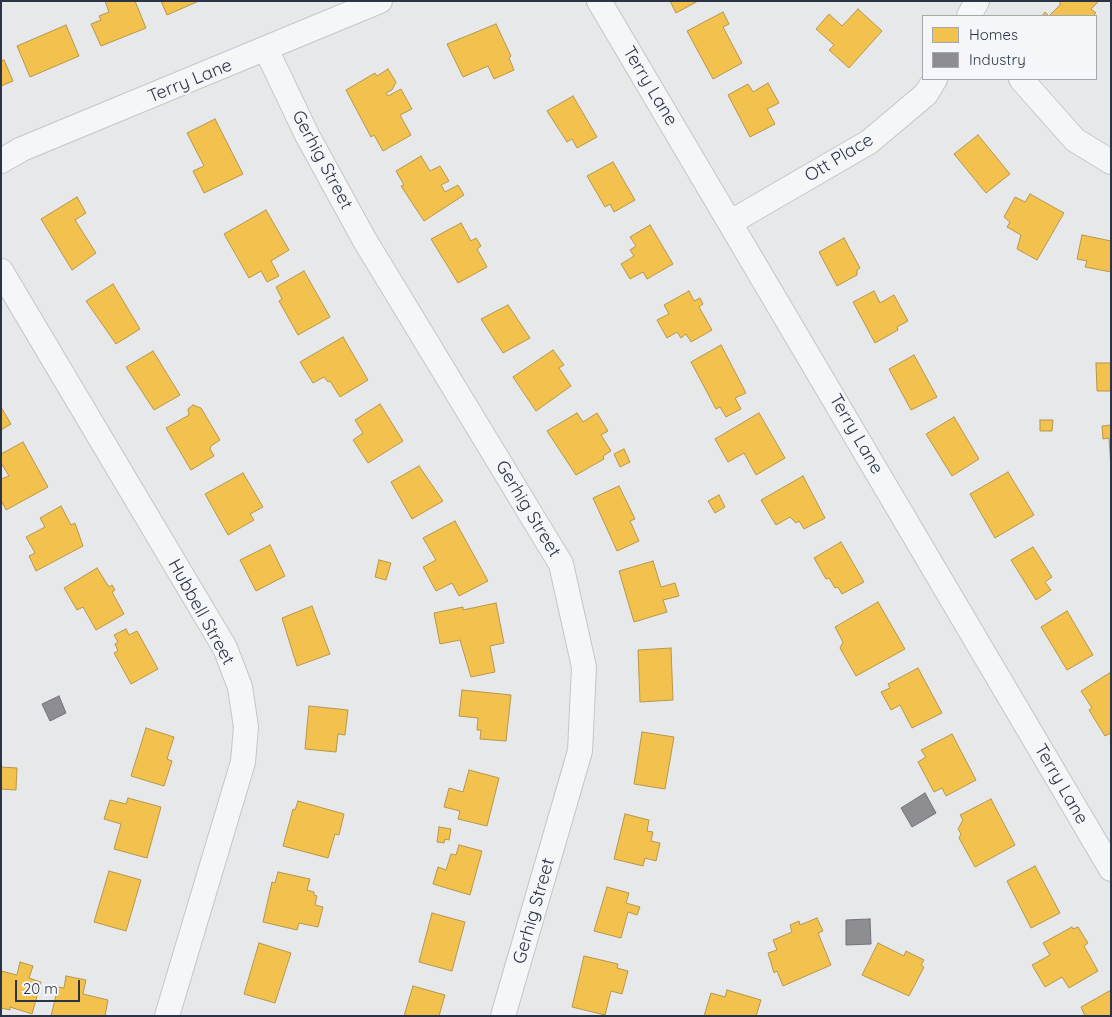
<!DOCTYPE html>
<html>
<head>
<meta charset="utf-8">
<style>
	body { margin:0 }
	#map { position:relative; width:1112px; height:1017px; overflow:hidden; background:#e6e8ea; font-family:Quicksand,sans-serif }
	canvas { display:block }
	.frame { position:absolute; inset:0; border:2px solid #2b3445; pointer-events:none }
	.legend { position:absolute; left:922px; top:15px; width:175px; height:65px; box-sizing:border-box; background:#f4f6f9; border:1px solid #a4a8b1; margin:0; padding:6px 9px; list-style:none; font-size:15px; color:#2b3445 }
	.legend li { display:flex; align-items:center; gap:10px; height:25px }
	.legend b { width:25px; border:1px solid #a4a8b1 }
	.scale { position:absolute; left:15px; top:980px; width:65px; height:22px; box-sizing:border-box; border:2px solid #2b3445; border-top:0; padding-left:6px; font-size:15px; line-height:18px; white-space:nowrap; color:#2b3445; -webkit-text-stroke:4px #f4f6f9; paint-order:stroke }
</style>
</head>
<body>
<div id="map">
<canvas width="1112" height="1017"></canvas>
<div class="frame"></div>
<ul class="legend">
<li><b style="height:14px;background:#f2c14e"></b>Homes</li>
<li><b style="height:14px;background:#8d8d92"></b>Industry</li>
</ul>
<div class="scale">20 m</div>
</div>
<script>
const context = document.querySelector('canvas').getContext('2d');
context.lineJoin = 'round';
function fillPath(path, color) { context.fillStyle = color; context.fill(path, 'evenodd'); }
const shape = rows => new Path2D(rows.map(r => 'M' + r).join(''));
function stroke(path, color, width, dash) { context.strokeStyle = color; context.lineWidth = width; context.lineCap = dash ? 'butt' : 'round'; context.setLineDash(dash || []); context.stroke(path); }
function write(font, color, halo, rows, align = 'center') {
  context.font = font + ' Quicksand,sans-serif'; context.lineWidth = 5; context.setLineDash([]); context.textBaseline = 'middle'; context.strokeStyle = halo; context.fillStyle = color; for (const [text, x, y, turn = 0] of rows) {
    context.save(); context.translate(x, y); context.rotate((+turn || 0) * Math.PI / 180); context.textAlign = isNaN(turn) ? turn : align; if (halo) context.strokeText(text, 0, 0); context.fillText(text, 0, 0); context.restore();
  }
}
const homes = shape([
	[105,1,135,1,146,28,101,46,91,24,101,20,99,16,109,12,105,1],
	[161,1,199,1,167,15,161,1],
	[670,1,698,1,676,13,670,1],
	[1099,1,1091,9,1096,13,1093,16,1042,16,1045,12,1049,16,1060,5,1060,1,1099,1],
	[858,9,882,31,849,68,829,50,834,45,816,29,829,14,842,26,858,9],
	[723,12,729,24,723,27,742,63,713,79,687,31,723,12],
	[496,24,511,56,509,58,514,70,494,79,488,66,463,77,447,44,496,24],
	[66,25,79,56,30,77,17,46,66,25],
	[4,60,13,81,1,86,1,61,4,60],
	[388,69,396,82,392,90,386,93,388,96,401,89,412,109,400,115,411,135,383,151,374,135,371,137,346,90,375,73,377,76,388,69],
	[768,83,779,103,767,109,775,124,750,137,728,95,748,84,753,92,768,83],
	[573,96,597,137,577,148,572,139,567,142,547,111,573,96],
	[215,119,243,174,204,193,193,171,204,166,187,133,215,119],
	[978,135,1010,174,986,193,954,154,978,135],
	[421,156,430,171,440,166,449,181,441,185,445,192,458,185,464,195,424,221,401,186,404,185,396,171,421,156],
	[613,162,635,200,614,212,610,204,605,207,587,176,613,162],
	[1030,194,1064,213,1037,260,1017,249,1021,235,1007,227,1010,222,1004,217,1015,197,1025,202,1030,194],
	[77,197,86,213,75,220,96,253,72,270,41,219,77,197],
	[266,210,289,250,271,261,279,276,267,282,261,271,249,278,224,234,266,210],
	[461,223,471,241,476,238,481,246,477,249,487,267,458,283,431,239,461,223],
	[650,225,673,264,647,279,643,272,630,279,621,264,634,256,630,250,636,246,630,237,650,225],
	[1082,235,1111,241,1111,272,1085,267,1087,261,1077,259,1082,235],
	[844,238,860,268,857,270,857,275,837,286,819,252,844,238],
	[304,271,330,317,298,335,279,301,282,299,276,287,304,271],
	[113,284,140,329,116,344,86,301,113,284],
	[689,291,694,301,700,298,703,304,699,307,712,330,691,342,686,334,681,338,677,332,667,338,657,320,669,314,664,305,689,291],
	[874,291,880,303,894,295,908,321,897,327,898,330,875,343,853,302,874,291],
	[508,305,530,338,503,353,481,319,508,305],
	[343,337,368,380,340,397,330,381,328,382,324,377,313,383,300,362,343,337],
	[721,345,746,393,735,398,741,409,726,417,720,407,716,409,691,362,721,345],
	[553,350,564,365,559,368,571,386,536,411,513,377,553,350],
	[153,351,180,395,154,410,126,367,153,351],
	[914,355,937,397,911,410,889,369,914,355],
	[1096,363,1111,363,1111,391,1097,391,1096,363],
	[380,404,403,441,368,463,353,440,363,433,355,420,380,404],
	[193,405,201,408,220,440,211,446,210,449,214,456,191,470,166,428,189,415,188,409,193,405],
	[1,407,11,424,1,430,1,407],
	[577,413,583,422,597,413,608,431,601,435,611,451,603,456,604,459,576,475,547,431,577,413],
	[759,413,785,458,756,475,744,453,728,462,715,439,759,413],
	[954,417,979,459,952,476,926,434,954,417],
	[1040,420,1053,420,1052,431,1040,431,1040,420],
	[1111,425,1111,467,1109,438,1103,439,1102,426,1111,425],
	[23,442,48,487,6,510,1,500,1,479,9,476,1,463,1,454,23,442],
	[624,449,630,462,620,467,614,454,624,449],
	[419,466,443,501,412,519,391,482,419,466],
	[1008,472,1034,515,995,538,970,494,1008,472],
	[243,473,263,507,250,514,254,520,228,535,205,494,243,473],
	[803,476,825,518,804,529,799,521,796,523,790,517,776,525,761,500,803,476],
	[619,486,635,519,630,521,639,541,617,551,593,498,619,486],
	[719,495,725,507,715,513,708,501,719,495],
	[61,506,71,525,75,523,83,546,36,571,29,556,35,553,26,537,45,527,40,518,61,506],
	[455,521,488,581,459,596,452,583,436,591,423,567,436,560,423,538,455,521],
	[841,542,864,582,842,594,838,587,835,588,829,578,826,579,814,558,841,542],
	[270,545,285,576,256,591,240,560,270,545],
	[1033,547,1052,577,1045,582,1051,590,1036,600,1011,560,1033,547],
	[379,560,391,563,386,580,375,577,379,560],
	[653,561,661,587,675,583,679,596,663,600,667,612,634,622,619,571,653,561],
	[97,568,109,587,112,585,115,590,112,592,124,614,96,630,83,607,77,610,64,588,97,568],
	[878,602,905,649,856,676,840,648,843,642,835,627,878,602],
	[496,603,504,643,490,646,495,672,471,677,460,640,440,644,434,613,463,607,463,610,496,603],
	[312,606,330,654,297,666,282,618,312,606],
	[1067,611,1093,655,1067,670,1041,627,1067,611],
	[126,629,129,635,137,631,158,669,131,684,114,653,118,651,115,644,118,642,114,635,126,629],
	[671,648,673,700,640,702,638,650,671,648],
	[918,668,942,713,912,728,900,705,891,710,881,692,890,688,888,684,918,668],
	[1111,672,1111,733,1105,736,1089,710,1092,708,1081,691,1111,672],
	[462,690,511,695,506,741,480,739,481,730,477,730,478,718,459,716,462,690],
	[309,706,348,710,345,735,338,734,336,752,305,749,309,706],
	[146,728,174,737,167,759,172,761,164,786,131,776,146,728],
	[642,732,674,737,665,789,634,784,642,732],
	[952,734,976,780,946,796,942,788,934,792,918,762,926,757,921,750,952,734],
	[1,767,17,768,16,790,1,789,1,767],
	[469,770,499,778,487,826,458,819,460,811,444,807,449,788,463,792,469,770],
	[128,798,161,807,147,858,114,849,121,824,104,819,110,800,126,804,128,798],
	[991,799,1015,845,975,867,959,838,961,834,958,829,963,820,960,815,991,799],
	[298,801,344,814,339,835,335,834,328,858,283,846,293,809,295,810,298,801],
	[625,814,649,820,647,831,653,832,651,841,660,843,656,861,645,858,643,866,614,859,625,814],
	[439,827,451,829,449,840,445,839,444,843,437,842,439,827],
	[459,845,482,851,470,895,433,884,438,867,446,870,451,854,456,855,459,845],
	[1035,866,1060,913,1031,928,1007,881,1035,866],
	[109,871,141,880,126,931,94,922,109,871],
	[278,872,310,879,307,890,314,892,314,895,317,896,315,905,323,907,318,927,299,923,297,930,263,922,272,882,275,883,278,872],
	[607,887,629,893,626,903,640,907,637,915,628,912,621,938,594,931,607,887],
	[432,913,465,922,452,971,419,962,432,913],
	[817,918,823,931,818,933,831,965,783,986,777,971,774,973,768,953,777,950,773,940,792,932,790,925,799,921,800,925,817,918],
	[1072,927,1073,929,1078,927,1088,943,1084,946,1098,971,1069,988,1062,977,1045,987,1032,965,1050,955,1043,943,1072,927],
	[259,943,291,953,275,1003,244,994,259,943],
	[878,943,904,956,906,951,924,960,921,965,924,967,909,996,862,975,878,943],
	[584,956,618,964,617,968,628,971,622,994,611,991,605,1015,572,1007,584,956],
	[20,962,33,966,29,978,41,982,32,1014,10,1007,10,1010,1,1008,1,971,17,975,20,962],
	[66,976,86,980,83,994,108,1000,105,1016,51,1016,58,987,64,988,66,976],
	[413,986,445,995,439,1016,404,1016,413,986],
	[727,990,761,1000,756,1016,704,1016,711,993,725,997,727,990],
	[1111,990,1111,1016,1085,1016,1081,1007,1111,990]
]);
fillPath(homes, '#f2c14e');
stroke(homes, '#b6974b', 1);
const industry = shape([
	[59,696,66,713,50,721,42,704,59,696],
	[925,793,936,813,912,827,901,808,925,793],
	[870,919,871,944,846,945,846,920,870,919]
]);
fillPath(industry, '#8d8d92');
stroke(industry, '#70727b', 1);
const minor = shape([
	[599,1,1111,869],
	[969,16,977,1],
	[266,49,307,135,364,239,561,564,584,667,580,751,503,1016],
	[1021,79,1075,140,1111,162],
	[1,161,22,149,380,1],
	[731,222,869,142,926,94,935,79],
	[1,271,225,648,240,687,246,727,243,762,167,1016]
]);
stroke(minor, '#c4c6c8', 26);
stroke(minor, '#f5f6f7', 24);
write('18px', '#2b3445', '#f4f6f9', [
	["Terry Lane",190,81,-22],
	["Terry Lane",650,86,59],
	["Ott Place",839,158,-31],
	["Gerhig Street",322,160,62],
	["Terry Lane",856,434,60],
	["Gerhig Street",528,509,59],
	["Hubbell Street",201,612,61],
	["Terry Lane",1061,784,60],
	["Gerhig Street",534,911,-74]
]);
</script>
</body>
</html>
